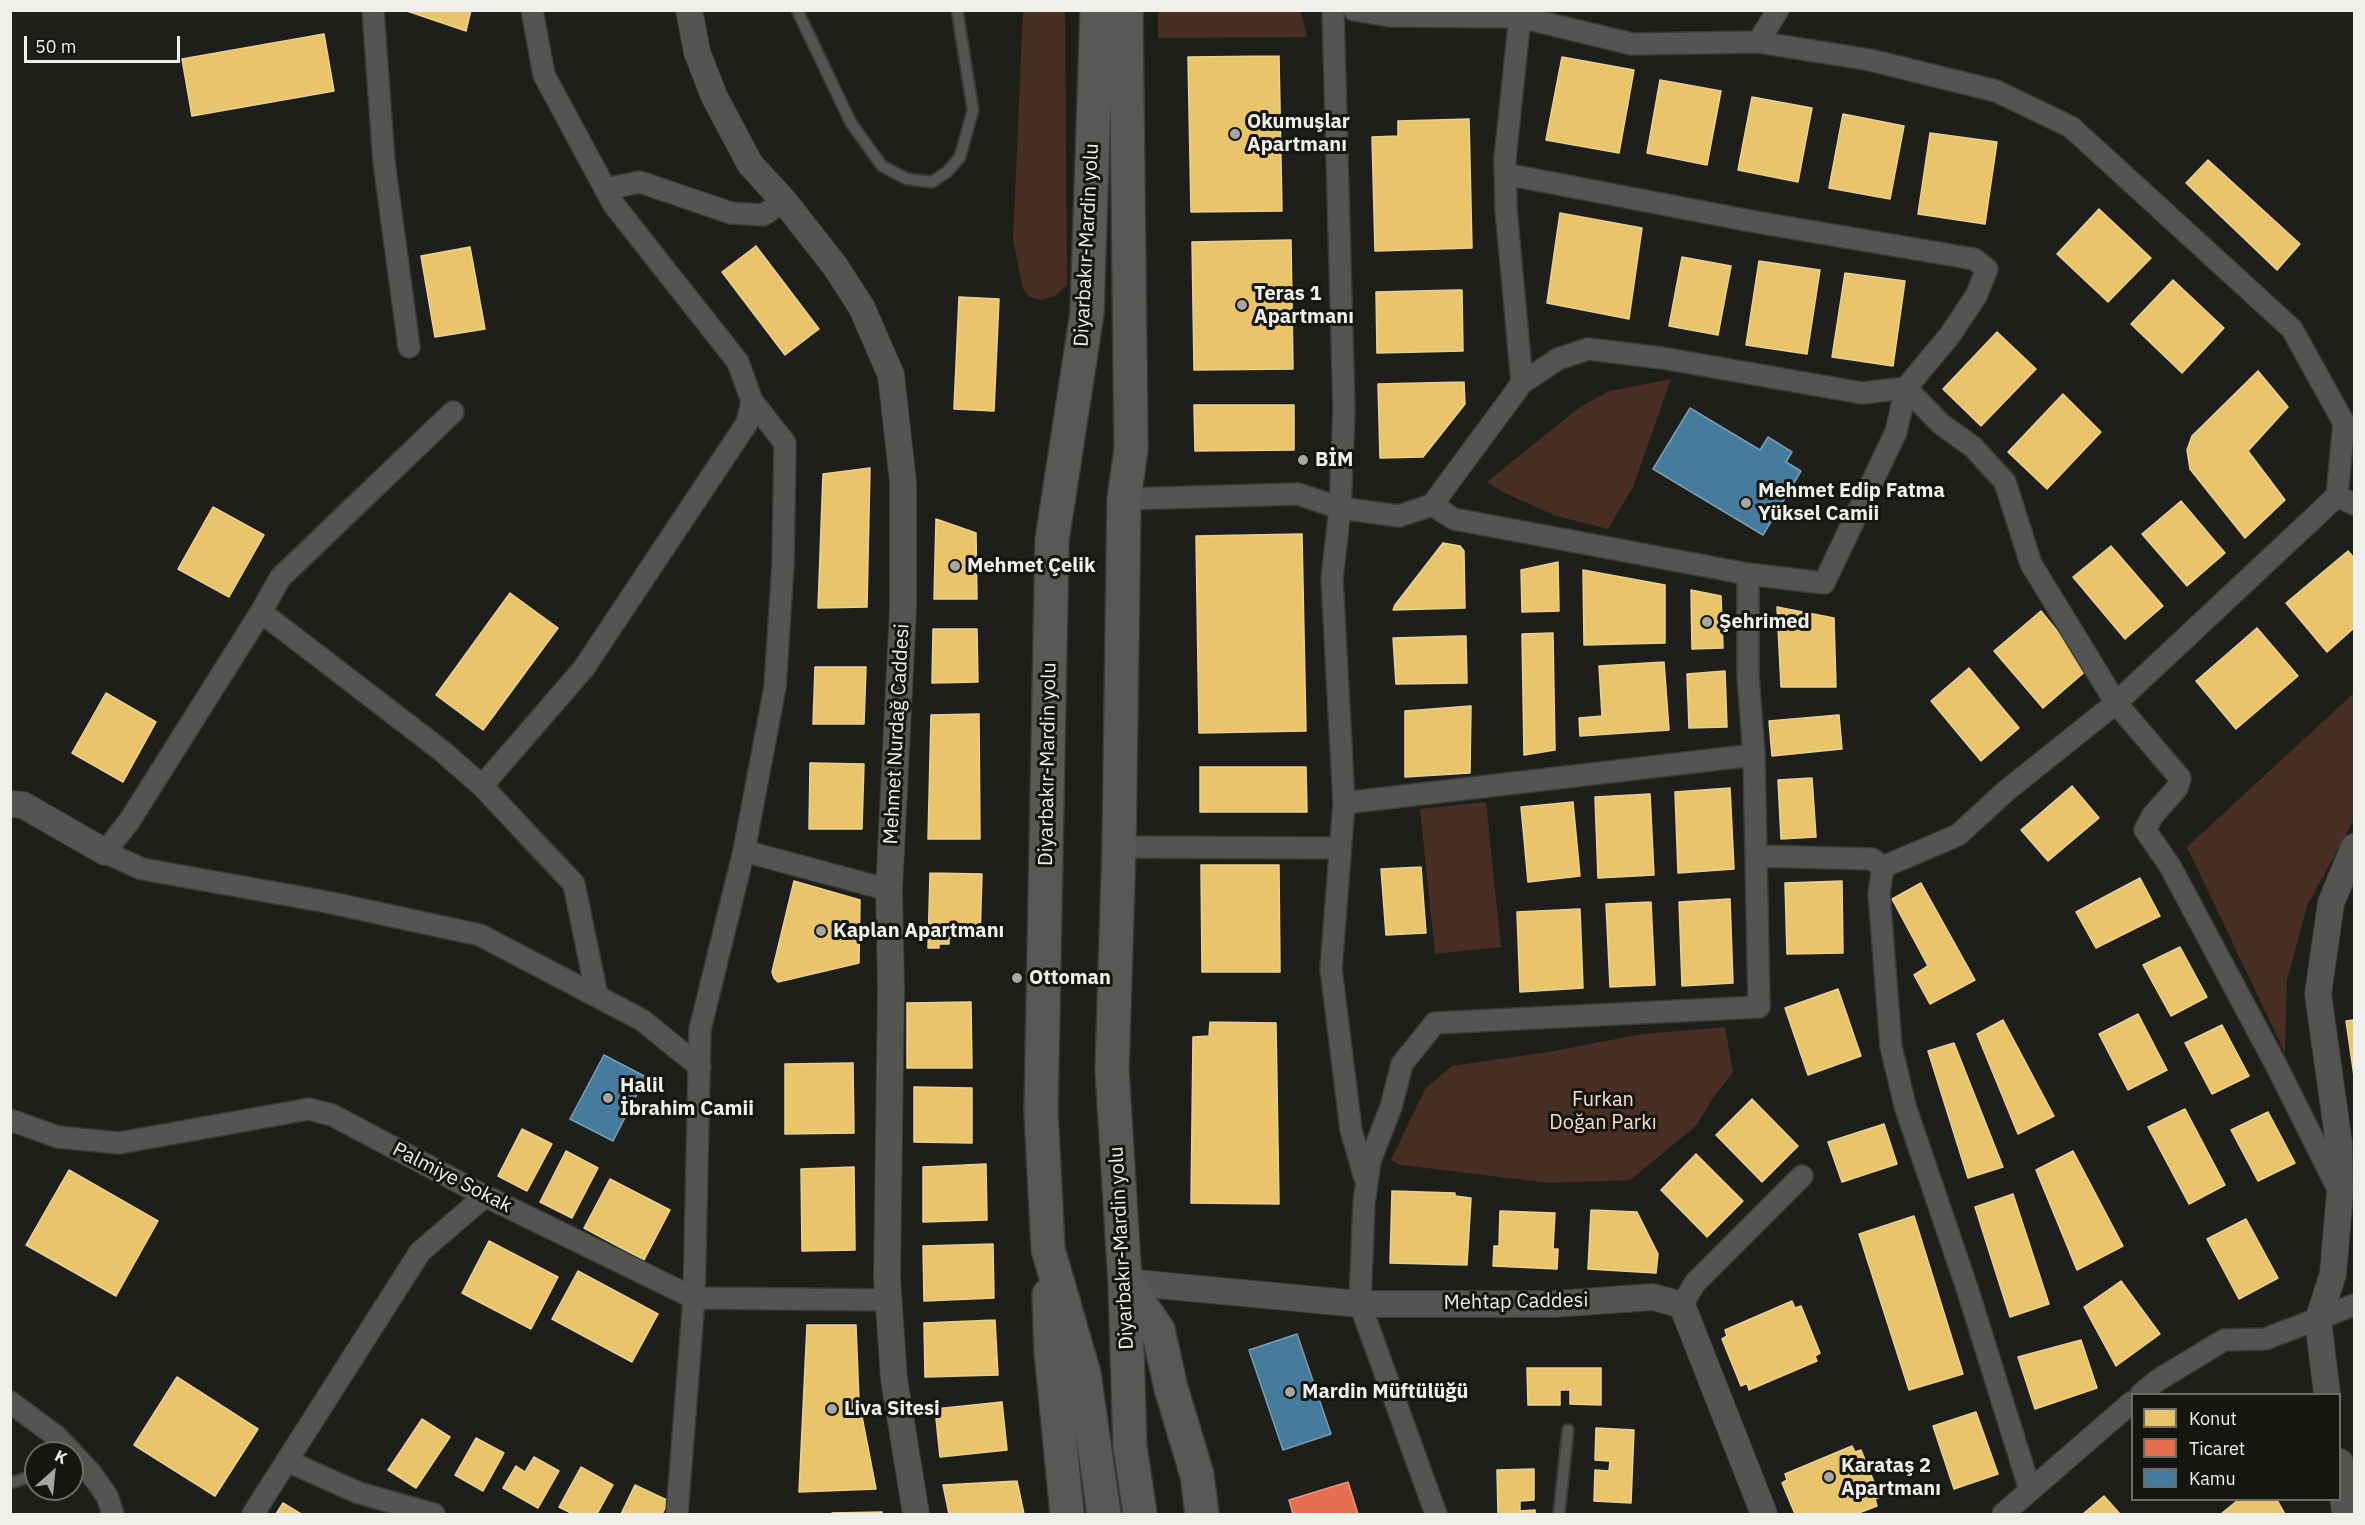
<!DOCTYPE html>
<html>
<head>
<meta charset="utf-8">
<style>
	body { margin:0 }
	#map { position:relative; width:2365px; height:1525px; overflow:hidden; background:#1e1e1a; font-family:"IBM Plex Sans",sans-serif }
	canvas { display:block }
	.frame { position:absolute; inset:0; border:12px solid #efefeb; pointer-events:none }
	.legend { position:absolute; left:2131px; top:1393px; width:210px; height:108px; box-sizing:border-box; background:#161510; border:2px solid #6d6c68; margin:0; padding:8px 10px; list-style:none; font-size:18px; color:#efefeb }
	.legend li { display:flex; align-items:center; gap:12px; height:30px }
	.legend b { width:30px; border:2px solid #6d6c68 }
	.north { position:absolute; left:24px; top:1441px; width:60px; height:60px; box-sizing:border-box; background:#161510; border:2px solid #6d6c68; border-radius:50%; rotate:27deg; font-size:16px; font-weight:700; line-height:24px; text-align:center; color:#efefeb }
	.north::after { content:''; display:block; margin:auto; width:21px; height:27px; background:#a6a6a2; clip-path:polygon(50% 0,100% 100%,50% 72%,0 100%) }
	.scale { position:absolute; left:24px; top:36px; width:156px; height:27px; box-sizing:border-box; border:3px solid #efefeb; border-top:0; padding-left:8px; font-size:18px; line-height:21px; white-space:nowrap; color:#efefeb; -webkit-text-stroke:4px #161510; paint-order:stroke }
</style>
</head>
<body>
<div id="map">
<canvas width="2365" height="1525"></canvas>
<div class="frame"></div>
<ul class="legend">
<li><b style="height:16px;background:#e9c46a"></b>Konut</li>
<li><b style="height:16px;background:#e76f51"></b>Ticaret</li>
<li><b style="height:16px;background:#457b9d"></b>Kamu</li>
</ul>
<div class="north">K</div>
<div class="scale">50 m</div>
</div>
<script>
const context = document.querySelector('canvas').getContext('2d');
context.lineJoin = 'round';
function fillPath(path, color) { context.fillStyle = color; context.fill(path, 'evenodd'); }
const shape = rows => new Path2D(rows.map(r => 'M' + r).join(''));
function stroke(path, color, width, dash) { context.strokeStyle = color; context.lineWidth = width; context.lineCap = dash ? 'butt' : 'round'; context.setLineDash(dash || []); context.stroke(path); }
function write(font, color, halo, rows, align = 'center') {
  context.font = font + ' "IBM Plex Sans",sans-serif'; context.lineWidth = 6; context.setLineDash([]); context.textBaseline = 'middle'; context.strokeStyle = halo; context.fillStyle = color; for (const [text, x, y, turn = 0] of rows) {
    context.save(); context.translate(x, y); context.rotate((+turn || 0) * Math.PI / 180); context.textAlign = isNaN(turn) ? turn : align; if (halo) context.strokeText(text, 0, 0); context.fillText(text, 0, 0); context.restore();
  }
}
fillPath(shape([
	[1023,11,1065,11,1067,285,1055,296,1041,300,1029,297,1023,289,1013,240],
	[1158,11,1301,11,1307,37,1158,38],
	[1671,379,1633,487,1608,529,1556,516,1505,493,1487,482,1581,406,1610,391],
	[2354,693,2354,820,2307,906,2287,980,2285,1053,2187,847],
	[1486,802,1501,947,1435,954,1420,809],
	[1725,1027,1733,1072,1713,1098,1696,1126,1630,1180,1550,1183,1401,1165,1391,1160,1425,1089,1452,1066,1554,1051,1642,1034]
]), '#482e23');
const homes = shape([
	[404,10,471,10,466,31,404,10],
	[324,34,334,91,192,116,182,59,324,34],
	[1279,56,1282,211,1191,212,1188,57,1279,56],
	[1562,57,1634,70,1619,153,1546,140,1562,57],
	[1660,80,1721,91,1707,165,1647,153,1660,80],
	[1752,97,1812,108,1798,182,1738,170,1752,97],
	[1843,114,1904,126,1890,199,1829,188,1843,114],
	[1469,119,1472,248,1375,251,1372,137,1398,136,1398,121,1469,119],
	[1930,133,1997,142,1985,224,1918,214,1930,133],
	[2208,160,2300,244,2277,270,2186,183,2208,160],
	[2099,209,2151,258,2108,302,2057,254,2099,209],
	[1560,213,1642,228,1629,319,1547,303,1560,213],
	[1291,240,1293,369,1194,370,1192,242,1291,240],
	[756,246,819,329,785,355,722,272,756,246],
	[470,247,485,329,435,337,421,256,470,247],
	[1682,257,1731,266,1718,335,1669,326,1682,257],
	[1759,261,1820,270,1807,354,1746,345,1759,261],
	[1845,273,1905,281,1893,366,1832,357,1845,273],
	[2173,280,2224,328,2182,373,2131,324,2173,280],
	[1457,290,1462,290,1463,351,1377,353,1376,292,1457,290],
	[959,297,999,299,994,411,954,409,959,297],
	[1997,332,2036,369,1981,426,1943,389,1997,332],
	[2258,371,2288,407,2248,451,2285,500,2245,538,2190,469,2187,450,2192,436,2258,371],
	[1464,382,1465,404,1423,457,1380,458,1378,384,1464,382],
	[2063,394,2101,432,2047,489,2008,452,2063,394],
	[1194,405,1294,405,1294,450,1195,451,1194,405],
	[870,468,867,607,818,608,823,474,870,468],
	[2181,501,2225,553,2187,586,2142,534,2181,501],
	[213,507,264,535,229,597,178,569,213,507],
	[936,519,976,533,977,599,934,599,936,519],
	[1302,534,1306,731,1199,733,1196,536,1302,534],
	[1443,543,1460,546,1464,551,1465,608,1393,610,1395,605,1443,543],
	[2111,546,2163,606,2125,639,2073,577,2111,546],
	[2348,551,2354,558,2354,628,2327,652,2286,603,2348,551],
	[1558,562,1559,611,1522,612,1521,570,1558,562],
	[1583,570,1665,585,1665,643,1584,645,1583,570],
	[1691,590,1721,596,1723,648,1692,649,1691,590],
	[510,593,558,628,483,730,436,695,510,593],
	[1777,607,1834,618,1836,687,1781,687,1777,607],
	[2041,611,2088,669,2043,708,1994,651,2041,611],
	[2257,628,2298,676,2236,729,2196,681,2257,628],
	[933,629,977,629,978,682,932,683,933,629],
	[1553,633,1555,750,1524,755,1522,634,1553,633],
	[1462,636,1466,636,1467,683,1396,684,1393,638,1462,636],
	[1664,662,1669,730,1580,736,1579,718,1602,716,1599,666,1664,662],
	[815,667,866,667,864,724,813,724,815,667],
	[1969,668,2019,728,1981,761,1931,701,1969,668],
	[1725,671,1727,727,1689,728,1687,674,1725,671],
	[106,693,156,722,123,782,72,753,106,693],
	[1471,706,1470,773,1405,777,1405,711,1471,706],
	[979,714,980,839,928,839,931,715,979,714],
	[1839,715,1842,749,1772,756,1769,721,1839,715],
	[810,763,864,764,862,829,809,829,810,763],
	[1200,767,1306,767,1307,812,1200,812,1200,767],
	[1812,778,1816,837,1781,839,1778,780,1812,778],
	[2072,786,2099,818,2048,861,2021,830,2072,786],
	[1730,788,1734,869,1678,873,1675,792,1730,788],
	[1650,794,1654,875,1598,878,1595,797,1650,794],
	[1573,802,1580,876,1528,882,1521,807,1573,802],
	[1201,865,1279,865,1280,972,1202,972,1201,865],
	[1421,867,1426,933,1386,935,1381,869,1421,867],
	[930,873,982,874,980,939,949,938,949,944,939,944,939,948,928,948,930,873],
	[2140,878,2160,916,2096,948,2076,912,2140,878],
	[794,881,860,900,859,963,778,982,774,978,772,972,794,881],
	[1842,881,1843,953,1787,954,1785,883,1842,881],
	[1921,883,1975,980,1930,1004,1914,975,1928,966,1892,899,1921,883],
	[1730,899,1733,983,1682,986,1679,902,1730,899],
	[1651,902,1655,985,1610,987,1606,904,1651,902],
	[1580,909,1583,988,1520,992,1517,912,1580,909],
	[2180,947,2207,997,2171,1016,2143,965,2180,947],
	[1838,989,1861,1056,1808,1075,1785,1008,1838,989],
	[971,1002,972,1068,907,1068,907,1003,971,1002],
	[2138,1014,2167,1070,2128,1090,2099,1034,2138,1014],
	[2003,1020,2054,1116,2018,1134,1977,1034,2003,1020],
	[2354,1020,2354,1076,2346,1021,2354,1020],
	[1210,1022,1276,1023,1279,1204,1191,1203,1193,1037,1209,1036,1210,1022],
	[2222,1025,2249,1076,2212,1094,2185,1043,2222,1025],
	[1954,1043,2003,1167,1968,1178,1928,1051,1954,1043],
	[853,1063,854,1133,785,1134,785,1064,853,1063],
	[914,1087,972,1088,972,1143,914,1142,914,1087],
	[1752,1099,1798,1146,1762,1182,1716,1135,1752,1099],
	[2185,1109,2225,1185,2189,1204,2148,1127,2185,1109],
	[2268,1112,2295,1163,2258,1181,2231,1130,2268,1112],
	[1884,1124,1897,1164,1842,1182,1828,1142,1884,1124],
	[522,1129,552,1144,527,1191,498,1176,522,1129],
	[566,1151,598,1168,572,1218,540,1202,566,1151],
	[2073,1151,2123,1246,2077,1270,2036,1170,2073,1151],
	[1696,1154,1743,1201,1707,1237,1661,1190,1696,1154],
	[986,1164,987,1220,923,1222,923,1167,986,1164],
	[854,1167,855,1250,802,1251,801,1169,854,1167],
	[69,1170,158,1221,116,1296,26,1245,69,1170],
	[610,1179,670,1210,644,1260,584,1228,610,1179],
	[1392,1191,1455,1193,1455,1196,1471,1198,1467,1265,1390,1263,1392,1191],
	[2013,1194,2049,1304,2010,1317,1975,1207,2013,1194],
	[1591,1210,1637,1212,1658,1254,1656,1273,1588,1269,1591,1210],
	[1500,1211,1555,1213,1553,1249,1558,1249,1557,1269,1493,1266,1494,1246,1499,1246,1500,1211],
	[1914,1216,1963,1374,1909,1390,1859,1234,1914,1216],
	[2246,1219,2278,1278,2239,1299,2207,1239,2246,1219],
	[489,1241,558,1277,531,1329,462,1293,489,1241],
	[993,1244,994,1298,924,1301,923,1246,993,1244],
	[578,1271,658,1314,632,1362,552,1319,578,1271],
	[2121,1281,2160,1334,2116,1366,2084,1307,2121,1281],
	[1792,1301,1795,1308,1801,1306,1820,1353,1815,1356,1817,1361,1749,1390,1747,1383,1741,1386,1722,1339,1727,1336,1725,1330,1792,1301],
	[995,1320,998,1375,925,1377,924,1323,995,1320],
	[807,1325,856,1325,859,1401,876,1489,799,1492,807,1325],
	[2081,1340,2097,1388,2035,1409,2018,1357,2081,1340],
	[1527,1368,1601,1368,1601,1405,1570,1404,1570,1390,1560,1390,1560,1405,1528,1405,1527,1368],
	[177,1377,258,1429,215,1496,134,1445,177,1377],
	[1002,1402,1007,1450,940,1457,935,1409,1002,1402],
	[1976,1412,1998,1474,1954,1489,1933,1426,1976,1412],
	[422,1419,450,1437,416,1488,388,1470,422,1419],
	[1596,1428,1634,1430,1631,1503,1594,1501,1595,1470,1609,1471,1610,1461,1595,1460,1596,1428],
	[476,1438,504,1453,483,1491,455,1475,476,1438],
	[1852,1446,1855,1452,1861,1450,1880,1497,1875,1499,1877,1506,1856,1514,1795,1514,1782,1483,1787,1480,1785,1474,1852,1446],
	[534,1457,559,1471,538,1508,503,1488,516,1466,525,1472,534,1457],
	[581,1467,613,1485,597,1514,573,1514,559,1507,581,1467],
	[1534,1469,1534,1500,1520,1501,1520,1511,1535,1510,1535,1514,1498,1514,1497,1470,1534,1469],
	[1017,1481,1024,1514,949,1514,943,1485,1017,1481],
	[635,1485,669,1501,662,1514,621,1514,635,1485],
	[2104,1496,2120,1514,2083,1514,2104,1496],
	[2238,1500,2277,1500,2285,1514,2221,1514,2238,1500],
	[283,1503,301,1514,276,1514,283,1503],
	[882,1512,882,1514,832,1514,832,1513,882,1512]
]);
fillPath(homes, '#e9c46a');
stroke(homes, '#ebd191', 1.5);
const shops = shape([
	[1348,1482,1358,1514,1293,1514,1289,1500,1348,1482]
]);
fillPath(shops, '#e76f51');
stroke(shops, '#e9957f', 1.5);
const public = shape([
	[1690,408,1760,450,1768,437,1792,452,1786,462,1801,471,1763,535,1653,469,1690,408],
	[604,1055,646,1077,613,1141,570,1119,604,1055],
	[1297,1334,1331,1434,1283,1450,1249,1350,1297,1334]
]);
fillPath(public, '#457b9d');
stroke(public, '#789eb4', 1.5);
const service = shape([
	[797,10,851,123,882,166,907,179,932,182,947,172,960,157,973,110,957,10],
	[10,1483,36,1475],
	[1559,1514,1568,1430]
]);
const minor = shape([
	[373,10,384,162,409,347],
	[1333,10,1344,410,1340,508,1332,579,1344,803,1331,969,1351,1130,1365,1178],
	[1354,10,1390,16,1520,17,1632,44,1758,42,1870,60,1996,91,2071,127,2292,329,2344,423,2337,496,2354,504],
	[1758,42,1778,10],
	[605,189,640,182,731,213,763,215,784,201],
	[1522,383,1506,209,1505,158,1520,17,1525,10],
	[453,412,280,578,261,612,130,820,105,852,142,869,327,902,480,935,642,1020,700,1067],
	[2337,496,2116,703,2180,778,2177,788,2153,815,2145,830,2170,866,2275,1063,2339,1191],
	[1124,499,1298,494,1340,508,1399,516,1432,505,1522,383,1558,359,1588,349,1662,358,1862,393,1906,388,1950,335,1976,296,1987,269,1974,259,1756,222,1505,174],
	[1432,505,1454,519,1748,574],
	[261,612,442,751,482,786,574,884,597,996],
	[482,786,584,668,747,423,752,401,738,362,614,205,544,75,532,10],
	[1344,803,1754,755],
	[1119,847,1340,848],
	[744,851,889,890],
	[1757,856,1872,859,1883,867,1879,893,1891,1047,1906,1109,1967,1288,2030,1490],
	[1883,867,1958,835,2006,791,2116,703,2031,564,2005,482,1973,447,1941,424,1906,388],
	[10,1120,58,1137,119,1143,309,1109,332,1115,485,1196,694,1298,889,1300],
	[1682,1305,1695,1283,1802,1176],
	[2141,1394,2158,1380,2224,1340,2265,1339,2354,1305],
	[10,1402,56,1436,90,1472,107,1496,113,1514],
	[287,1461,359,1493,434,1514],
	[253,1514,420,1252,485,1196],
	[677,1514,694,1298,700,1029,744,851,775,687,783,564,785,443,752,401],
	[1436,1514,1360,1304,1364,1203,1370,1161,1391,1107,1402,1064,1435,1023,1759,1007,1754,755,1748,676,1748,574,1824,583,1896,432,1906,388],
	[2003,1514,2132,1402]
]);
const tertiary = shape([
	[689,10,697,52,714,96,750,164,784,201,835,266,862,308,891,375,903,482,903,609,889,890,891,988,887,1278,894,1379,916,1514],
	[10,804,23,805,105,852],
	[1125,1282,1360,1304,1554,1304,1653,1297,1682,1305,1764,1514],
	[2327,1394,2318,1320,2333,1274,2340,1193,2339,1144,2318,994,2331,903,2354,847],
	[2340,1462,2345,1514]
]);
const trunk = shape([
	[1097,10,1087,313,1052,540,1041,1112,1048,1249,1084,1374,1104,1514],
	[1126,10,1131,449,1124,499,1119,847,1112,1070,1125,1282,1130,1447,1140,1514],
	[1125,1282,1158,1330,1171,1388,1197,1475,1202,1514],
	[1049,1295,1051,1352,1067,1514]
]);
stroke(service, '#3a3a38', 14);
stroke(minor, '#3a3a38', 24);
stroke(tertiary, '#3a3a38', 28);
stroke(trunk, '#3a3a38', 36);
stroke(service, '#545453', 10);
stroke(minor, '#545453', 21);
stroke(tertiary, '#545453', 26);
stroke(trunk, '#585856', 33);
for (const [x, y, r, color] of [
	[1235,134,6,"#a6a6a2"],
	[1242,305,6,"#a6a6a2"],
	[1303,460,6,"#a6a6a2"],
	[1746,503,6,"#a6a6a2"],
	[955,566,6,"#a6a6a2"],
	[1707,622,6,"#a6a6a2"],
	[821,931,6,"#a6a6a2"],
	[1017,978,6,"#a6a6a2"],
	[608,1098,6,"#a6a6a2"],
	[1290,1392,6,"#a6a6a2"],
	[832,1409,6,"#a6a6a2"],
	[1829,1477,6,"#a6a6a2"]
]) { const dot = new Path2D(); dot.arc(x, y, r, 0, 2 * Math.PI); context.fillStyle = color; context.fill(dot); stroke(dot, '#161510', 2); }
write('bold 20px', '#efefeb', '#161510', [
	["Okumuşlar",1247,122],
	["Apartmanı",1247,145],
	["Teras 1",1254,294],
	["Apartmanı",1254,317],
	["BİM",1315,460],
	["Mehmet Edip Fatma",1758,491],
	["Yüksel Camii",1758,514],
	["Mehmet Çelik",967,566],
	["Şehrimed",1719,622],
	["Kaplan Apartmanı",833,931],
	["Ottoman",1029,978],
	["Halil",620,1086],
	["İbrahim Camii",620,1109],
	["Mardin Müftülüğü",1302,1392],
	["Liva Sitesi",844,1409],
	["Karataş 2",1841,1466],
	["Apartmanı",1841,1489]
], 'left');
write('20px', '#efefeb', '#161510', [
	["Diyarbakır-Mardin yolu",1087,245,-87],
	["Mehmet Nurdağ Caddesi",897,734,-87],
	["Diyarbakır-Mardin yolu",1048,764,-89],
	["Palmiye Sokak",452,1178,27],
	["Diyarbakır-Mardin yolu",1122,1248,-93],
	["Mehtap Caddesi",1516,1302,-1]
]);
write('20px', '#f9dbcd', '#161510', [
	["Furkan",1603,1100],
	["Doğan Parkı",1603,1123]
]);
</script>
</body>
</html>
